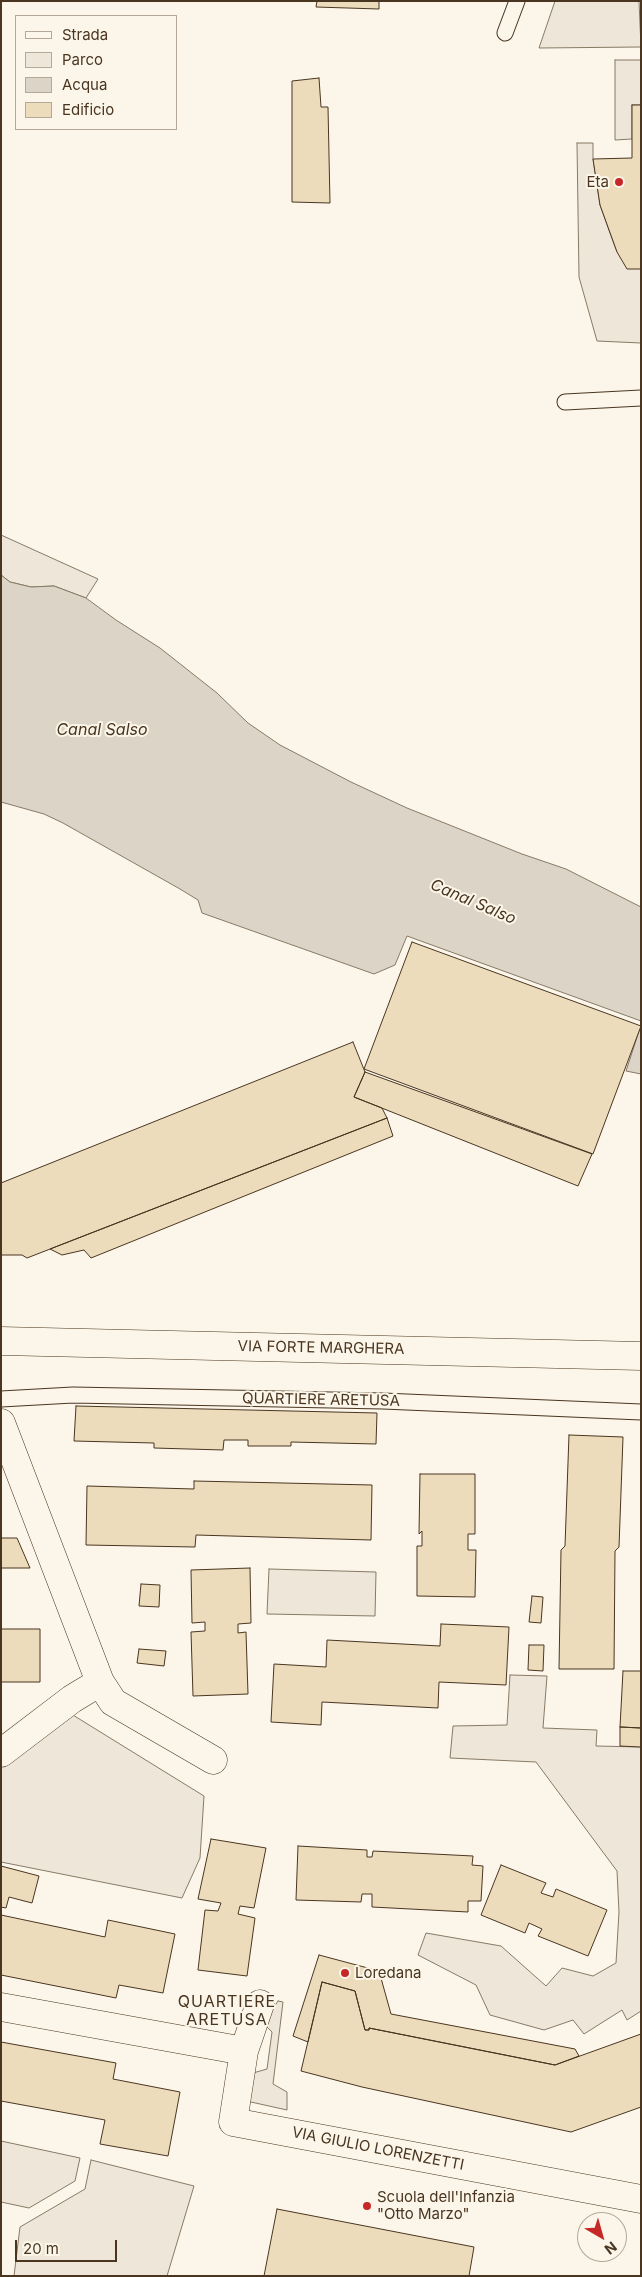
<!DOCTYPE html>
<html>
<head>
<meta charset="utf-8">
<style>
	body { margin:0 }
	#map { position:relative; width:642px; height:2277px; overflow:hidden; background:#fbf6e9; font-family:Inter,sans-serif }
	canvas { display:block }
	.frame { position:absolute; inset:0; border:2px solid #4a3520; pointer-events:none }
	.legend { position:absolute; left:15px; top:15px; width:162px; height:115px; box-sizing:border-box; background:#fbf6e9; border:1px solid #b4a999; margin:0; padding:6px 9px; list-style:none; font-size:15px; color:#4a3520 }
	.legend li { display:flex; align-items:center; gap:10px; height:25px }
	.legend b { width:25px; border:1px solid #b4a999 }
	.north { position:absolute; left:577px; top:2212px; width:50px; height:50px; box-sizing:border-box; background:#fbf6e9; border:1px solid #b4a999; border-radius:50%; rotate:142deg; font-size:14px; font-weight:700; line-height:20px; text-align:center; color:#4a3520 }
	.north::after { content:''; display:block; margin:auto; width:18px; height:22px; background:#c62828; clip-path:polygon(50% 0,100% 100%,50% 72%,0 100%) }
	.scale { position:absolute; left:15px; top:2240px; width:102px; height:22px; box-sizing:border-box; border:2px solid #4a3520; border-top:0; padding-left:6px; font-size:15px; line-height:18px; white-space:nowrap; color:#4a3520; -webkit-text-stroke:4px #fbf6e9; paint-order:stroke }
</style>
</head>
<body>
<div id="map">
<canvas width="642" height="2277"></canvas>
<div class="frame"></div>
<ul class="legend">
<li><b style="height:6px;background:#fbf6e9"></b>Strada</li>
<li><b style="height:14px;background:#ede6d9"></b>Parco</li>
<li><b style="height:14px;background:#dcd4c6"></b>Acqua</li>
<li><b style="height:14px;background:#ecdcbc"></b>Edificio</li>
</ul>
<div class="north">N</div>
<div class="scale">20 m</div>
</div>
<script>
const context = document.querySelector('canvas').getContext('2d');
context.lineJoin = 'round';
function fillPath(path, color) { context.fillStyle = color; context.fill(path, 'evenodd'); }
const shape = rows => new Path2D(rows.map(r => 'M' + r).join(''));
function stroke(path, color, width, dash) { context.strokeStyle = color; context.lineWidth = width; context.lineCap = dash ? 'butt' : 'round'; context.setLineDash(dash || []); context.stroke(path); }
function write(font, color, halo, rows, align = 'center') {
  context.font = font + ' Inter,sans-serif'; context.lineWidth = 4; context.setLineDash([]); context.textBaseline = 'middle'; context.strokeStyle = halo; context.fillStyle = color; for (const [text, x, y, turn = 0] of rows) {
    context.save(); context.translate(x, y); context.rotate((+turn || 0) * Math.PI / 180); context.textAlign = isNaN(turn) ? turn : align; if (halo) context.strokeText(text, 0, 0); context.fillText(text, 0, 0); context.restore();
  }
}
const green = shape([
	[555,1,639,1,641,47,539,48,555,1],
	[615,60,641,60,641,105,632,105,632,139,615,140,615,60],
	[577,143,593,143,593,159,600,205,610,233,617,252,641,269,641,343,597,341,579,277,577,143],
	[1,535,98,579,86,598,54,586,31,587,10,582,1,575,1,535],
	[269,1569,376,1572,375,1616,267,1614,269,1569],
	[510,1675,547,1676,543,1728,597,1730,596,1746,641,1747,641,2011,627,2020,622,2010,584,2034,573,2020,544,2030,490,2015,476,1985,418,1955,426,1933,501,1946,546,1986,562,1968,593,1976,616,1963,619,1912,617,1871,536,1762,450,1758,453,1726,507,1725,510,1675],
	[68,1712,204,1796,200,1858,182,1898,1,1862,1,1763,68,1712],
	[278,2001,283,2002,273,2084,287,2092,287,2110,242,2100,246,2075,267,2069,272,2032,267,2027,266,2019,278,2001],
	[1,2141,80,2158,75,2181,29,2208,1,2202,1,2141],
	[91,2160,194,2186,167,2276,14,2276,20,2227,85,2189,91,2160]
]);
fillPath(green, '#ede6d9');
stroke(green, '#887966', 1);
const water = shape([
	[1,575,10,582,31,587,54,586,86,598,116,620,160,648,217,693,248,723,280,745,351,782,407,808,522,854,566,869,641,907,641,1021,407,936,395,965,374,974,202,913,198,900,180,889,63,823,44,814,1,802,1,575],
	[641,1025,641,1074,626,1071,641,1025]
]);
fillPath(water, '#dcd4c6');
stroke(water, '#887966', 1);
const building = shape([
	[317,1,379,1,379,9,316,7,317,1],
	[319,78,321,107,328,107,330,203,292,202,292,81,319,78],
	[632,105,641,105,641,269,627,269,617,252,600,205,593,159,632,158,632,105],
	[412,942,641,1026,593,1154,364,1069,412,942],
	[353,1042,365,1072,354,1097,382,1108,387,1118,27,1258,22,1255,1,1255,1,1183,353,1042],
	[365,1072,592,1154,578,1186,354,1097,365,1072],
	[387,1118,393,1136,91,1258,84,1250,62,1255,50,1249,387,1118],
	[76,1406,377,1413,376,1444,291,1442,291,1446,248,1446,248,1440,224,1440,223,1450,154,1448,154,1443,74,1441,76,1406],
	[569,1435,623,1437,619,1547,615,1551,614,1669,559,1669,561,1550,565,1546,569,1435],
	[420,1474,475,1474,475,1534,468,1534,468,1550,476,1550,475,1597,417,1596,417,1546,422,1546,422,1531,419,1534,420,1474],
	[194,1481,372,1485,371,1540,196,1535,195,1547,86,1545,87,1486,194,1489,194,1481],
	[1,1538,17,1538,30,1568,1,1568,1,1538],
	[250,1568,251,1623,238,1624,238,1633,246,1632,248,1694,193,1696,191,1632,205,1631,205,1622,192,1623,191,1570,250,1568],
	[141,1584,160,1585,159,1607,139,1606,141,1584],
	[532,1596,543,1597,541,1623,529,1622,532,1596],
	[441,1624,509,1627,506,1685,439,1682,438,1708,322,1702,321,1725,271,1722,274,1664,326,1667,327,1640,440,1646,441,1624],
	[1,1629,40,1629,40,1682,1,1682,1,1629],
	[529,1645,544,1645,543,1671,528,1670,529,1645],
	[139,1649,166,1651,164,1666,137,1663,139,1649],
	[623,1671,641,1671,641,1728,620,1727,623,1671],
	[620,1727,641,1728,641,1747,620,1746,620,1727],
	[211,1839,266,1848,254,1908,240,1906,238,1914,255,1918,247,1976,198,1970,205,1910,218,1911,221,1903,198,1899,211,1839],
	[298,1846,367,1850,367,1857,372,1857,373,1851,473,1856,472,1865,483,1866,481,1901,468,1901,468,1912,372,1907,372,1894,362,1894,361,1902,296,1900,298,1846],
	[501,1865,546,1883,541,1893,553,1897,556,1889,607,1910,588,1956,538,1936,542,1929,529,1923,525,1933,481,1915,501,1865],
	[1,1866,39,1876,32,1903,9,1897,6,1908,1,1907,1,1866],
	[1,1915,105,1937,108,1920,175,1934,163,1993,119,1985,116,1998,1,1975,1,1915],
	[319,1955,379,1971,391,2014,575,2049,579,2056,555,2065,369,2028,369,2030,365,2030,355,1991,322,1982,308,2042,293,2036,319,1955],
	[322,1982,355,1991,365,2030,369,2030,369,2028,555,2065,641,2034,641,2107,571,2132,362,2087,301,2071,322,1982],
	[1,2042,116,2063,113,2079,180,2092,168,2156,100,2144,105,2120,1,2101,1,2042],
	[277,2209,474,2247,469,2276,264,2276,277,2209]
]);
fillPath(building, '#ecdcbc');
stroke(building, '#4a3520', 1);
const lane = shape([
	[505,33,517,1],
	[565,402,641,398],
	[1,1399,73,1395,383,1401,641,1412]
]);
const street = shape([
	[1,1423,100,1682,113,1702,213,1760],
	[1,1753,72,1699,100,1682],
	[260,2004,244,2051,233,2122,641,2199],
	[1,2007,244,2051]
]);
const secondary = shape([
	[1,1341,641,1356]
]);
stroke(lane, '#4a3520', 17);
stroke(street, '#4a3520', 29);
stroke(secondary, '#4a3520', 29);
stroke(lane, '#fbf6e9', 15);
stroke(street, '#fbf6e9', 28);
stroke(secondary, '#fbf6e9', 28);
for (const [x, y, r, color] of [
	[619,182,5,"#c62828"],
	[345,1973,5,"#c62828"],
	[367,2206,5,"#c62828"]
]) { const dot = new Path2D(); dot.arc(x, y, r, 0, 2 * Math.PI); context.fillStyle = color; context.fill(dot); stroke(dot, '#fbf6e9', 2); }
write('15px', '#4a3520', '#fbf6e9', [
	["Eta",609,182,"right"],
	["Loredana",355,1973],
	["Scuola dell'Infanzia",377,2197],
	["\"Otto Marzo\"",377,2214]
], 'left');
write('15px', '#4a3520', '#fbf6e9', [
	["VIA FORTE MARGHERA",321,1348,1],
	["QUARTIERE ARETUSA",321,1400,1],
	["VIA GIULIO LORENZETTI",378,2149,11]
]);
write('italic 16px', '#4a3520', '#fbf6e9', [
	["Canal Salso",102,730],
	["Canal Salso",473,902,23]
]);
context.letterSpacing = '1px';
write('16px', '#4a3520', '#fbf6e9', [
	["QUARTIERE",227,2002],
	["ARETUSA",227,2020]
]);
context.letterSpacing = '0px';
</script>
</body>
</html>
